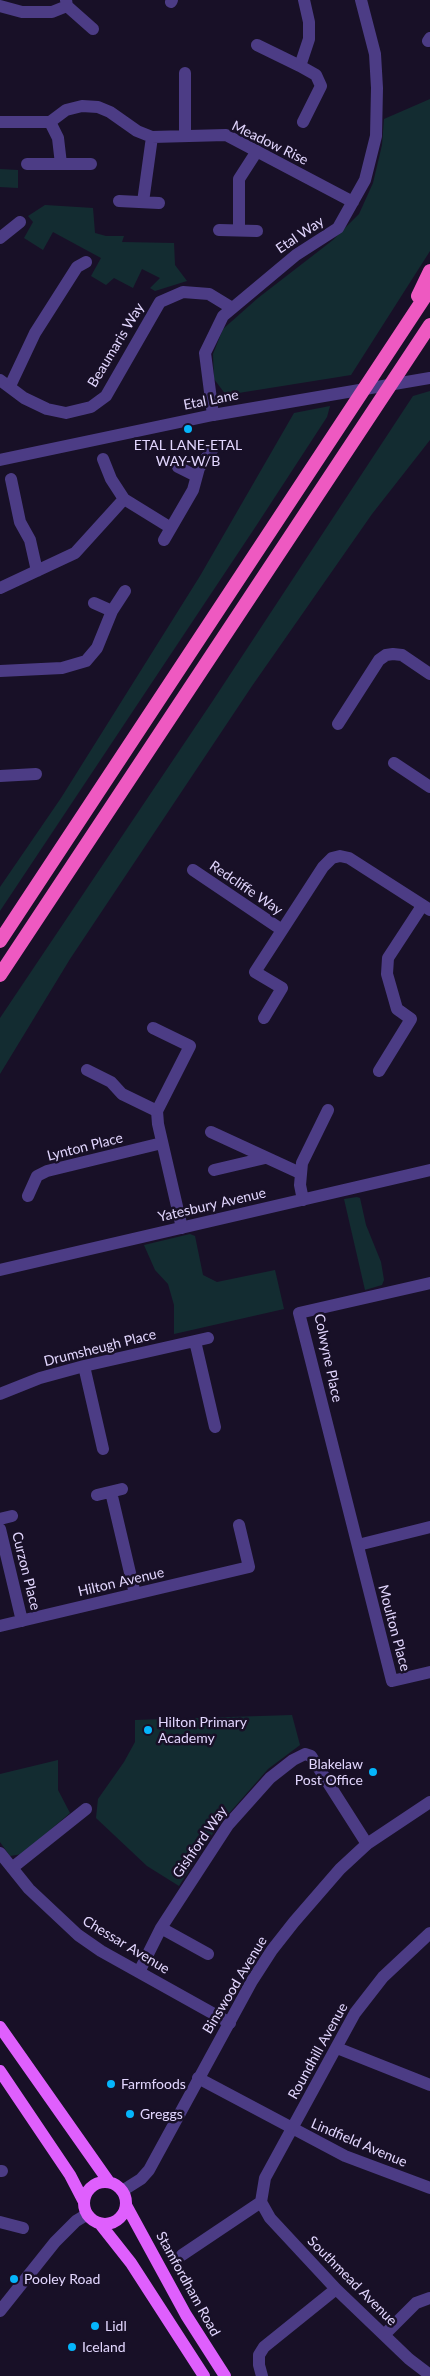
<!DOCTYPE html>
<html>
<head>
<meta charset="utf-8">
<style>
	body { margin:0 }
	canvas { display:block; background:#181027 }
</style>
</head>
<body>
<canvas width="430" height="2376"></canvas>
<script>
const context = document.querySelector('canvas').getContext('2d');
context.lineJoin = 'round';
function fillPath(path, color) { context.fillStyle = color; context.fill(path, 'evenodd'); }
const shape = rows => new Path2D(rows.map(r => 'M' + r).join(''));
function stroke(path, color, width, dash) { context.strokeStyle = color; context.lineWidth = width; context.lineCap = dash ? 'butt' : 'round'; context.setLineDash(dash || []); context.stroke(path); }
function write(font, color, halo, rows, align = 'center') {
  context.font = font + ' Lato,sans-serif'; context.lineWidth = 5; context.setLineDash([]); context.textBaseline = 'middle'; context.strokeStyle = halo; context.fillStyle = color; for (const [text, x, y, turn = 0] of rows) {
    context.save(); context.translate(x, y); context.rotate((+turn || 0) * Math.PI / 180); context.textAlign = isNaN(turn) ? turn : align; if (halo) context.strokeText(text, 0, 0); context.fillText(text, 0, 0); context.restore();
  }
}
fillPath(shape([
	[430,99,430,251,351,375,226,395,214,379,213,354,223,329,258,298,333,240,359,214,373,183,382,145,384,119],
	[0,169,18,170,18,188,0,187],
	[45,205,93,208,95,233,106,236,124,236,122,242,174,243,175,265,187,281,155,291,150,288,160,278,142,269,133,288,114,278,106,285,91,276,101,258,53,232,43,250,24,238,33,222,28,216],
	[430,391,430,440,372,514,252,686,70,959,0,1074,0,1018,212,702,413,396],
	[330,406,327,417,256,526,0,911,0,887,61,798,200,576,294,413],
	[357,1197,360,1198,366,1225,381,1262,384,1280,382,1285,365,1290,344,1199],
	[190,1234,195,1236,203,1275,217,1282,275,1270,284,1309,174,1334,174,1305,168,1284,155,1270,144,1245],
	[292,1715,300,1745,268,1769,217,1827,179,1886,147,1866,96,1818,98,1799,124,1762,135,1742,135,1720],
	[58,1760,58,1790,70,1813,22,1854,10,1856,0,1842,0,1774]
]), '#132c31');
stroke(shape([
	[171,2,172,0],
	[0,6,22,12,52,12,67,6,66,0],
	[67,6,93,29],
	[428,41,430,38],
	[257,45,300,66],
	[185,73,185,136],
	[0,122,50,122,66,110,82,106,98,107,110,112,137,131,152,137,226,135,353,202],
	[50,122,58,138,61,164],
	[303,122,321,86,316,75,300,66,309,39,309,22,304,0],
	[27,164,91,164],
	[119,201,159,203],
	[143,202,152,137],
	[219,230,257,231],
	[239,230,239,179,257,151],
	[0,238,20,222],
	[0,380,24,398,47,409,66,413,91,407,106,396,160,302,183,292,209,294,232,308],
	[10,386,35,333,77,267,86,262],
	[213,415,205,353,223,316,296,255,338,228,365,180,376,136,377,88,375,54,361,0],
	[103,459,111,479,124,499],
	[178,467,196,476],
	[11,479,20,522,30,540,37,571],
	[164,540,193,490,199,468,215,446],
	[0,588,75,553,124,499,171,528],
	[94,603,112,611],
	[0,671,62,668,86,661,97,648,112,611,125,591],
	[338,724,379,660,386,655,393,654,402,655,430,674],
	[394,763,430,787],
	[0,776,36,774],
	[193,870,282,930],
	[264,1018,282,988,255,972,323,867,332,858,340,856,349,858,430,910],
	[153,1028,190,1046,157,1111,158,1124,182,1228],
	[87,1070,111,1082,122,1094,157,1111],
	[379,1071,411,1019,397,1009,387,974,388,958,422,906],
	[211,1132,300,1173],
	[214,1170,265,1158],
	[28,1196,37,1176,47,1171,162,1143],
	[303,1200,300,1185,302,1163,328,1110],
	[0,1270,430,1170],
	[430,1283,299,1313,392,1681,430,1672],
	[195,1341,215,1427],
	[84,1366,103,1449],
	[0,1394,40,1378,84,1366,208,1338],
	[111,1492,135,1594],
	[97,1495,122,1489],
	[0,1519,12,1516],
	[0,1529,22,1621],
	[358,1545,430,1527],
	[0,1626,249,1567,239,1525],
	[0,1853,29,1889,78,1935,101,1951,230,2023],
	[12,1868,86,1809],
	[161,1928,208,1954],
	[139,1972,161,1928,228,1825,270,1778,293,1760,305,1754,311,1756,367,1844],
	[337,2048,430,2085],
	[198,2078,345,2156,430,2188],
	[0,2171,2,2171],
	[261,2202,265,2178,355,2013,383,1977,430,1933],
	[261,2202,270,2218,336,2289,409,2359,430,2375],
	[0,2222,23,2228],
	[182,2255,261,2202],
	[384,2335,416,2303,430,2298],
	[262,2376,259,2365,259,2355,264,2347,336,2289]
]), '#4c3c85', 12);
stroke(shape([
	[0,460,213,415,430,378],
	[122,2191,141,2179,149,2170,252,1981,272,1950,294,1922,340,1869,367,1844,430,1802],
	[0,2311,55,2242,76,2221,86,2215]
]), '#4c3c85', 12);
stroke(shape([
	[0,2027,109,2182],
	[0,2071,70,2175,83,2200],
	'84 2203a21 21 0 1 1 42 0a21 21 0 1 1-42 0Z',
	[126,2205,186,2315,225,2376],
	[101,2225,131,2263,204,2376]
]), '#df5ffd', 12);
stroke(shape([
	[418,296,430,271],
	[0,941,430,289],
	[0,975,430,325]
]), '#ee59c1', 14);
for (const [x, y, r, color] of [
	[188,429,5,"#05b5fb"],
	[148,1730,5,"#05b5fb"],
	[373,1772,5,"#05b5fb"],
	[111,2084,5,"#05b5fb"],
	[130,2114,5,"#05b5fb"],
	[14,2279,5,"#05b5fb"],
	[95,2326,5,"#05b5fb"],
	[72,2347,5,"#05b5fb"]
]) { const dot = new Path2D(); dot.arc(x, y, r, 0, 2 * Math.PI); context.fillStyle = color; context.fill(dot); stroke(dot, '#181027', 2); }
write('14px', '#e2d6fe', '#181027', [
	["Meadow Rise",270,143,26],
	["Etal Way",300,235,-34],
	["Beaumaris Way",116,345,-59],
	["Etal Lane",211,400,-11],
	["Redcliffe Way",246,888,34],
	["Lynton Place",85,1147,-14],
	["Yatesbury Avenue",212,1205,-13],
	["Drumsheugh Place",100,1348,-14],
	["Colwyne Place",328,1358,78],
	["Curzon Place",26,1571,76],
	["Hilton Avenue",121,1582,-13],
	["Moulton Place",394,1628,75],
	["Gishford Way",200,1842,-55],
	["Chessar Avenue",126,1945,31],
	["Binswood Avenue",235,1985,-59],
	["Roundhill Avenue",318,2051,-61],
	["Lindfield Avenue",359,2143,23],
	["Southmead Avenue",352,2281,45],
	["Stamfordham Road",188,2284,61]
]);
write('14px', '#e2d6fe', '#181027', [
	["ETAL LANE-ETAL",188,445,"center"],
	["WAY-W/B",188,461,"center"],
	["Hilton Primary",158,1722],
	["Academy",158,1738],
	["Blakelaw",363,1764,"right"],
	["Post Office",363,1780,"right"],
	["Farmfoods",121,2084],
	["Greggs",140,2114],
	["Pooley Road",24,2279],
	["Lidl",105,2326],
	["Iceland",82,2347]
], 'left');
</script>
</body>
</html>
